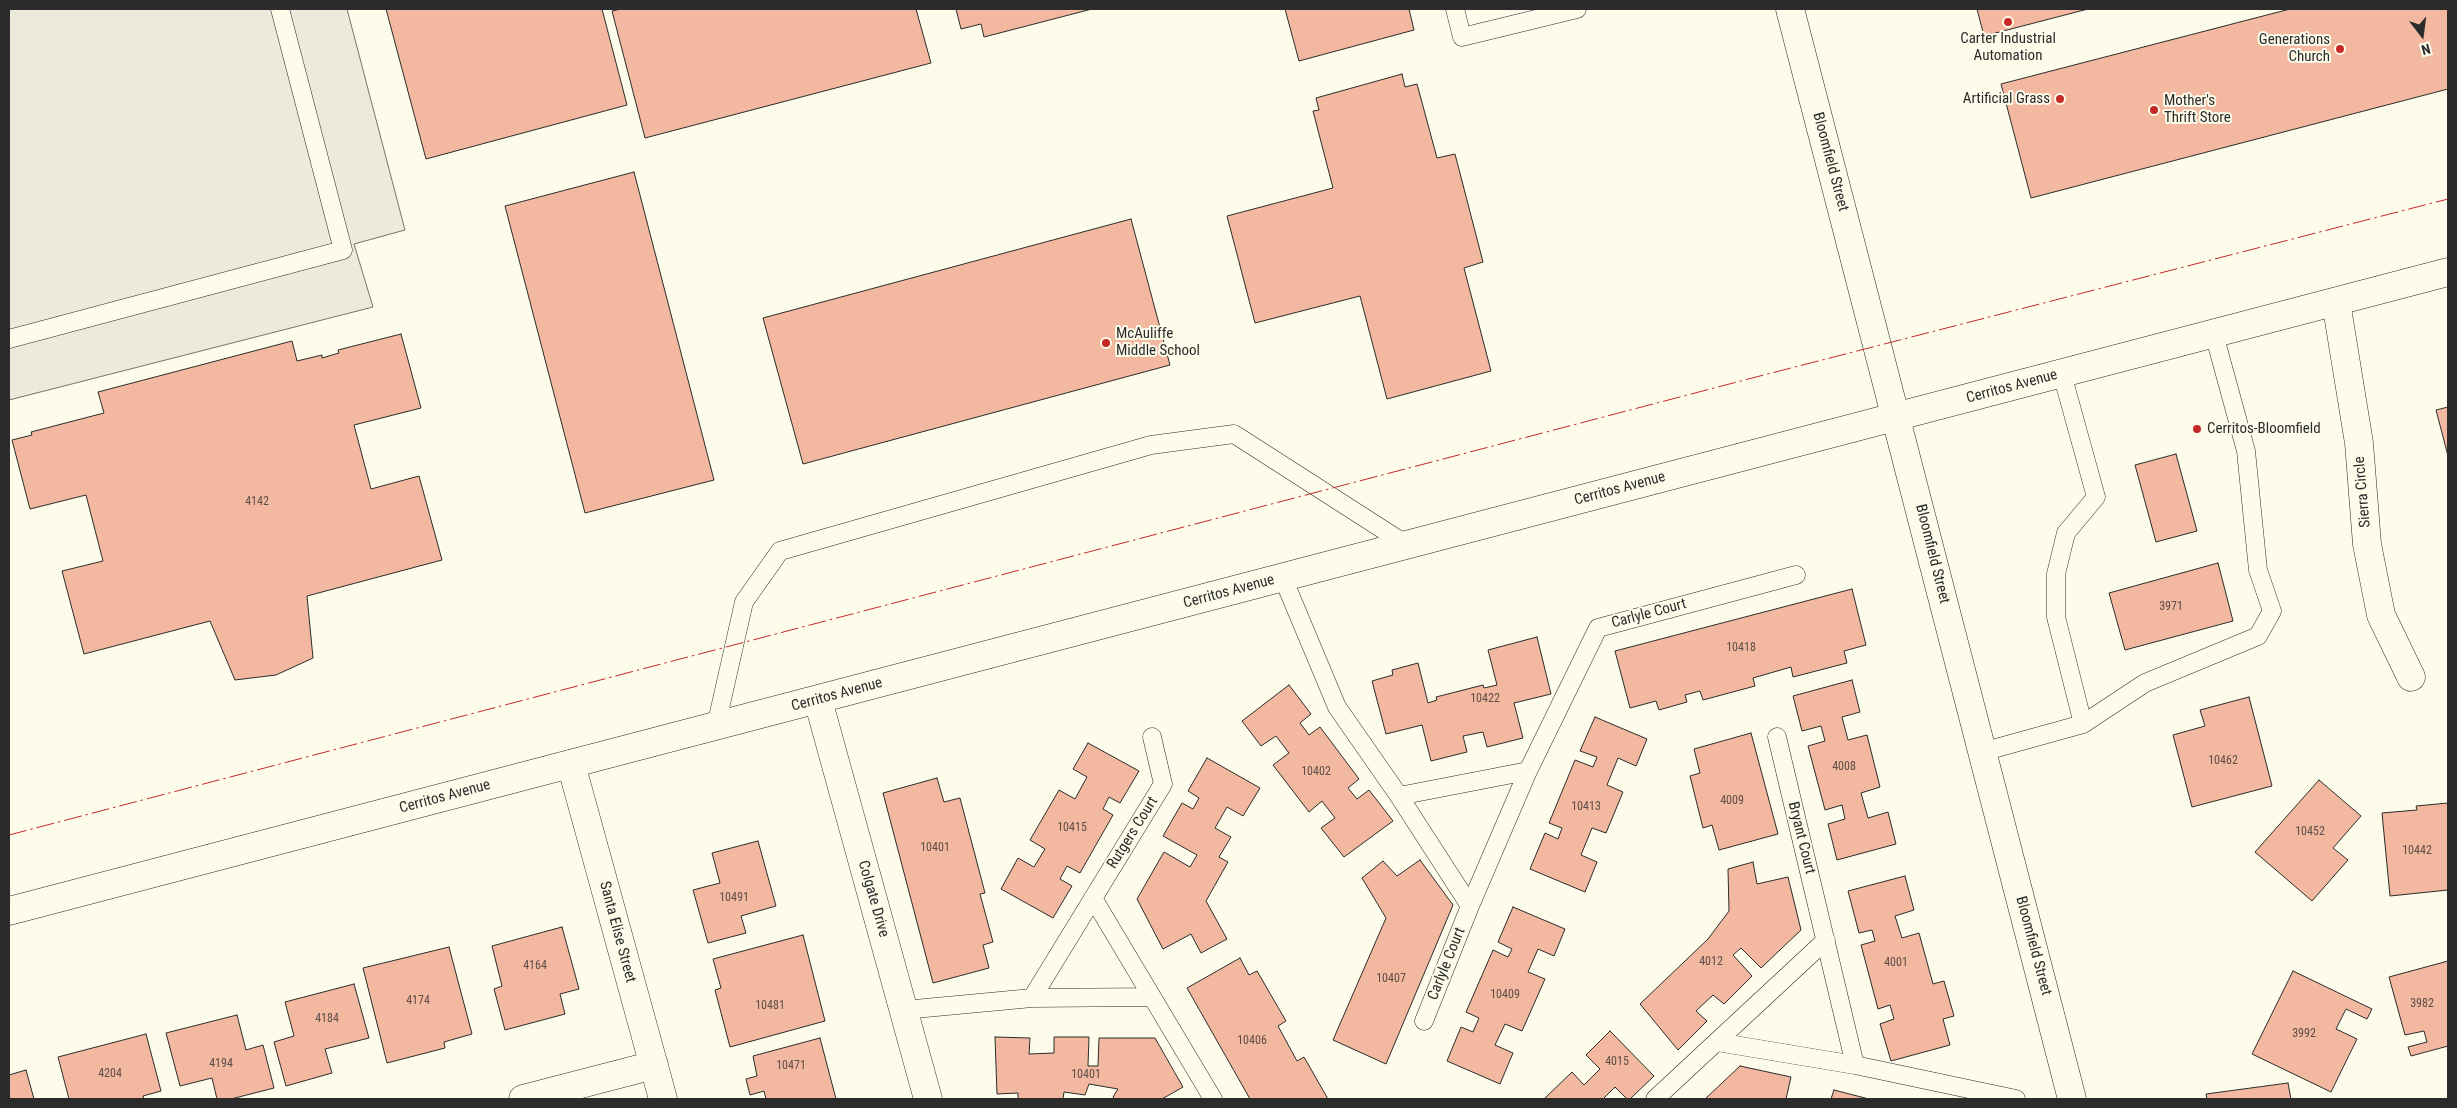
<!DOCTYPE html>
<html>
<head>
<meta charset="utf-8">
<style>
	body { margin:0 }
	#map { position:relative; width:2457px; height:1108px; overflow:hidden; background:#fdfbea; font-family:"Roboto Condensed",sans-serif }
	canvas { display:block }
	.frame { position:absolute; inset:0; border:10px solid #2b2b2b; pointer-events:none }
	.north { position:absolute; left:2397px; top:10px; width:50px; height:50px; -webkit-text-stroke:4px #fdfbea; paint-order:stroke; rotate:165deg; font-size:14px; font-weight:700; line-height:20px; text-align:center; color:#2b2b2b }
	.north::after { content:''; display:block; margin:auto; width:18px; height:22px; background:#2b2b2b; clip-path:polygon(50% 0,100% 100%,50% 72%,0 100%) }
</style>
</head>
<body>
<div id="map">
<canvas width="2457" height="1108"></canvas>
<div class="frame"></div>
<div class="north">N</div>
</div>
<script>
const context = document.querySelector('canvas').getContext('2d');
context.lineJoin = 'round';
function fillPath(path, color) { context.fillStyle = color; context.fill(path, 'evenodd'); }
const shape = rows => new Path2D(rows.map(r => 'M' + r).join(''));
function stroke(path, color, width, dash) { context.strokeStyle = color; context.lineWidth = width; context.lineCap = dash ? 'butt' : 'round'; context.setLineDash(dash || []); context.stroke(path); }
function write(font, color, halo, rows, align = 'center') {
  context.font = font + ' "Roboto Condensed",sans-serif'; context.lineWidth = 4; context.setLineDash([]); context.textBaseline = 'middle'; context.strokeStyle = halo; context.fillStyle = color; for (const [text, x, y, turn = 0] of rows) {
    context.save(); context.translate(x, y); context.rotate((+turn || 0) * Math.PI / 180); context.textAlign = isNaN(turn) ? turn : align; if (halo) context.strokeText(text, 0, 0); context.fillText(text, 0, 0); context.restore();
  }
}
const parking = shape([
	[9,9,347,9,405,230,354,244,373,307,9,400,9,9]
]);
fillPath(parking, '#eceadb');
stroke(parking, '#74746e', 1);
const building = shape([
	[386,9,602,9,627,105,426,159,386,9],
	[621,9,916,9,931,63,645,138,612,11,621,9],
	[956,9,1092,9,984,37,981,24,961,29,956,9],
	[1285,9,1409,9,1414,30,1299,61,1285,9],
	[1977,9,2088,9,1984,36,1977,9],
	[2290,9,2448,9,2448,89,2031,198,2001,84,2290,9],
	[1402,74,1405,87,1417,84,1437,158,1455,154,1483,262,1464,268,1491,371,1387,399,1360,296,1255,323,1227,216,1333,188,1313,111,1319,110,1316,98,1402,74],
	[634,172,714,480,585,513,505,206,634,172],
	[1131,219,1170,365,803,464,763,318,1131,219],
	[401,334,421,408,354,425,371,489,419,476,442,560,307,596,313,658,276,675,235,680,210,621,84,654,62,571,103,561,86,495,30,509,12,440,32,435,31,432,104,413,98,392,292,341,297,361,322,355,322,358,339,353,338,350,401,334],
	[2448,407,2448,456,2436,410,2448,407],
	[2176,454,2197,531,2156,542,2135,465,2176,454],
	[2218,563,2233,621,2125,650,2109,593,2218,563],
	[1852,589,1866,645,1844,651,1847,663,1793,677,1791,667,1753,678,1755,686,1703,700,1700,691,1685,695,1687,702,1659,710,1656,701,1630,708,1615,651,1852,589],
	[1537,637,1551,694,1514,703,1523,738,1487,747,1483,732,1463,736,1467,752,1431,761,1422,725,1386,734,1372,681,1393,675,1392,670,1418,663,1428,703,1437,700,1436,697,1483,685,1484,688,1497,685,1488,650,1537,637],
	[1852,680,1860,712,1842,717,1848,740,1867,735,1880,787,1861,793,1868,818,1888,812,1896,844,1837,860,1828,824,1845,819,1842,805,1825,810,1808,746,1825,741,1821,726,1802,731,1793,696,1852,680],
	[1289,685,1311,714,1300,723,1309,735,1320,727,1359,779,1348,788,1357,799,1369,790,1393,821,1344,857,1321,828,1335,818,1322,801,1309,812,1273,765,1289,753,1276,736,1261,746,1242,721,1289,685],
	[2249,697,2272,786,2192,807,2173,735,2205,726,2200,710,2249,697],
	[1595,717,1647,739,1636,766,1618,758,1607,785,1623,792,1606,833,1592,828,1581,855,1597,862,1585,892,1530,869,1545,833,1558,839,1562,828,1549,823,1575,760,1593,767,1597,757,1580,751,1595,717],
	[1751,733,1778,834,1719,850,1712,825,1703,828,1690,776,1700,773,1694,749,1751,733],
	[1088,743,1139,771,1120,803,1109,797,1103,809,1113,815,1080,873,1067,866,1060,879,1072,886,1053,918,1001,889,1018,858,1034,867,1045,849,1030,840,1059,790,1075,799,1087,777,1073,769,1088,743],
	[1207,758,1260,788,1243,816,1227,807,1215,828,1231,837,1219,857,1228,862,1206,901,1227,939,1201,953,1191,934,1163,949,1137,899,1164,852,1190,867,1197,855,1163,836,1182,803,1193,809,1199,798,1188,791,1207,758],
	[937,778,944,802,960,798,985,893,980,894,993,942,983,945,989,968,933,983,883,793,937,778],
	[2319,780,2361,816,2333,848,2348,860,2312,901,2255,852,2319,780],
	[2448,803,2448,890,2390,896,2382,813,2417,810,2416,806,2448,803],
	[758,841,776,906,741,916,746,933,708,943,693,890,720,883,712,853,758,841],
	[1420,860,1453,905,1386,1064,1333,1040,1386,918,1362,878,1383,861,1397,876,1420,860],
	[1753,862,1757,884,1788,877,1801,930,1761,968,1741,948,1733,955,1752,976,1724,1004,1713,995,1696,1011,1707,1021,1678,1050,1640,1004,1708,939,1729,911,1728,869,1753,862],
	[1905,876,1914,910,1895,916,1902,938,1919,933,1933,984,1944,981,1954,1016,1943,1019,1950,1045,1891,1061,1880,1024,1894,1019,1890,1005,1878,1009,1861,945,1875,941,1872,930,1859,933,1848,891,1905,876],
	[1513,907,1565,929,1554,956,1538,949,1528,972,1545,979,1522,1031,1505,1024,1495,1045,1513,1053,1500,1084,1447,1061,1461,1027,1473,1032,1479,1018,1466,1012,1493,950,1508,957,1512,949,1498,942,1513,907],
	[562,927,579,989,560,994,565,1014,505,1030,494,989,502,986,492,946,562,927],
	[803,935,825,1021,730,1047,715,990,721,988,713,959,803,935],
	[449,947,472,1034,444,1042,445,1048,387,1063,363,968,449,947],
	[1240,958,1249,975,1257,971,1286,1021,1278,1026,1297,1061,1304,1057,1328,1099,1250,1099,1187,988,1240,958],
	[2448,961,2448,1046,2411,1056,2408,1047,2427,1042,2424,1031,2405,1035,2389,977,2448,961],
	[2293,971,2372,1009,2367,1019,2346,1009,2336,1029,2357,1039,2331,1092,2252,1054,2293,971],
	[354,984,369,1038,325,1049,332,1073,286,1086,274,1042,294,1036,285,1002,354,984],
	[237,1015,246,1050,263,1045,274,1088,231,1099,217,1099,212,1078,180,1086,166,1033,237,1015],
	[1610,1031,1654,1076,1630,1099,1627,1099,1615,1087,1603,1099,1544,1099,1572,1072,1584,1085,1600,1069,1586,1055,1610,1031],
	[146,1034,161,1091,143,1096,144,1099,69,1099,58,1057,146,1034],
	[995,1037,1030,1038,1029,1054,1054,1053,1054,1037,1089,1037,1088,1066,1098,1066,1099,1038,1155,1038,1183,1087,1162,1099,1115,1099,1113,1097,1118,1089,1089,1084,1085,1095,1064,1092,1063,1099,1018,1099,1018,1093,997,1094,995,1037],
	[820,1038,836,1099,766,1099,764,1091,750,1095,746,1079,757,1076,753,1056,820,1038],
	[1740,1066,1791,1077,1786,1099,1705,1099,1740,1066],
	[26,1070,34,1099,9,1099,9,1075,26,1070],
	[2288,1083,2291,1099,2207,1099,2206,1094,2288,1083],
	[1834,1090,1869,1099,1831,1099,1834,1090]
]);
fillPath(building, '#f2b8a0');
stroke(building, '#2b2b2b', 1);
const service = shape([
	[1455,9,1462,37,1577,9],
	[9,339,343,250,280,9],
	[2062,374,2096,497,2066,533,2056,574,2056,617,2083,724],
	[1283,578,1337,707,1399,796,1528,771,1598,628,1796,575],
	[716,726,744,602,780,551,1151,445,1234,434,1407,545],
	[1777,737,1855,1065,2016,1099],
	[1982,752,2083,724,2145,683,2258,636,2272,611,2258,570,2246,451,2214,334],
	[1399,796,1470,906],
	[1093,898,1213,1099],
	[1032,998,1163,784,1152,737],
	[904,1010,1032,998,1151,997],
	[1424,1021,1470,906,1528,771],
	[1717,1042,1855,1065],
	[1655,1099,1826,940]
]);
const minor = shape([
	[2336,302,2359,443,2367,544,2381,615,2411,677],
	[818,700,928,1099],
	[571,764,663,1099],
	[523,1099,654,1065]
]);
const tertiary = shape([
	[1790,9,2072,1099]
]);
const secondary = shape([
	[9,911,2448,272]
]);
stroke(service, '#2b2b2b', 19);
stroke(minor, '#2b2b2b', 29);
stroke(tertiary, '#2b2b2b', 29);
stroke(secondary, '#2b2b2b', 29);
stroke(service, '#fdfbea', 18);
stroke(minor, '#fdfbea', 28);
stroke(tertiary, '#fdfbea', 28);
stroke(secondary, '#fdfbea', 28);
stroke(shape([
	[9,835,1756,377,2448,199]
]), '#c62828', 1, [18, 4, 2.5, 4]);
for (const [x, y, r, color] of [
	[2008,22,5,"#c62828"],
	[2340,49,5,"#c62828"],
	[2060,99,5,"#c62828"],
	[2154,110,5,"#c62828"],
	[1106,343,5,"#c62828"],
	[2197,429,5,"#c62828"]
]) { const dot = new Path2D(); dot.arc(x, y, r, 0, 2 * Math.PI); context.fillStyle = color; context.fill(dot); stroke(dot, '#fdfbea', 2); }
write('12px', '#5d4e48', null, [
	["4142",257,502],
	["3971",2171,607],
	["10418",1741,648],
	["10422",1485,699],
	["10462",2223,761],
	["4008",1844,767],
	["10402",1316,772],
	["4009",1732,801],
	["10413",1586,807],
	["10415",1072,828],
	["10452",2310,832],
	["10401",935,848],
	["10442",2417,851],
	["10491",734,898],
	["4012",1711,962],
	["4001",1896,963],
	["4164",535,966],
	["10407",1391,979],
	["10409",1505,995],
	["4174",418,1001],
	["3982",2422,1004],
	["10481",770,1006],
	["4184",327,1019],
	["3992",2304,1034],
	["10406",1252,1041],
	["4015",1617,1062],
	["4194",221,1064],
	["10471",791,1066],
	["4204",110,1074],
	["10401",1086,1075]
]);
write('15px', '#2b2b2b', '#fdfbea', [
	["Carter Industrial",2008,39,"center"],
	["Automation",2008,56,"center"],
	["Generations",2330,40,"right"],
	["Church",2330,57,"right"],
	["Artificial Grass",2050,99,"right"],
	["Mother's",2164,101],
	["Thrift Store",2164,118],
	["McAuliffe",1116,334],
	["Middle School",1116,351],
	["Cerritos-Bloomfield",2207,429]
], 'left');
write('15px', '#2b2b2b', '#fdfbea', [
	["Bloomfield Street",1830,162,75],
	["Cerritos Avenue",2012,387,-15],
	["Cerritos Avenue",1620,489,-15],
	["Sierra Circle",2363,492,-95],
	["Bloomfield Street",1932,554,76],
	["Cerritos Avenue",1229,592,-15],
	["Carlyle Court",1649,614,-15],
	["Cerritos Avenue",837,695,-15],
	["Cerritos Avenue",445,797,-15],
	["Rutgers Court",1133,833,-58],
	["Bryant Court",1801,838,76],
	["Colgate Drive",873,899,74],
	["Santa Elise Street",617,932,75],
	["Bloomfield Street",2033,946,75],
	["Carlyle Court",1447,964,-68]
]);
</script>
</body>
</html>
